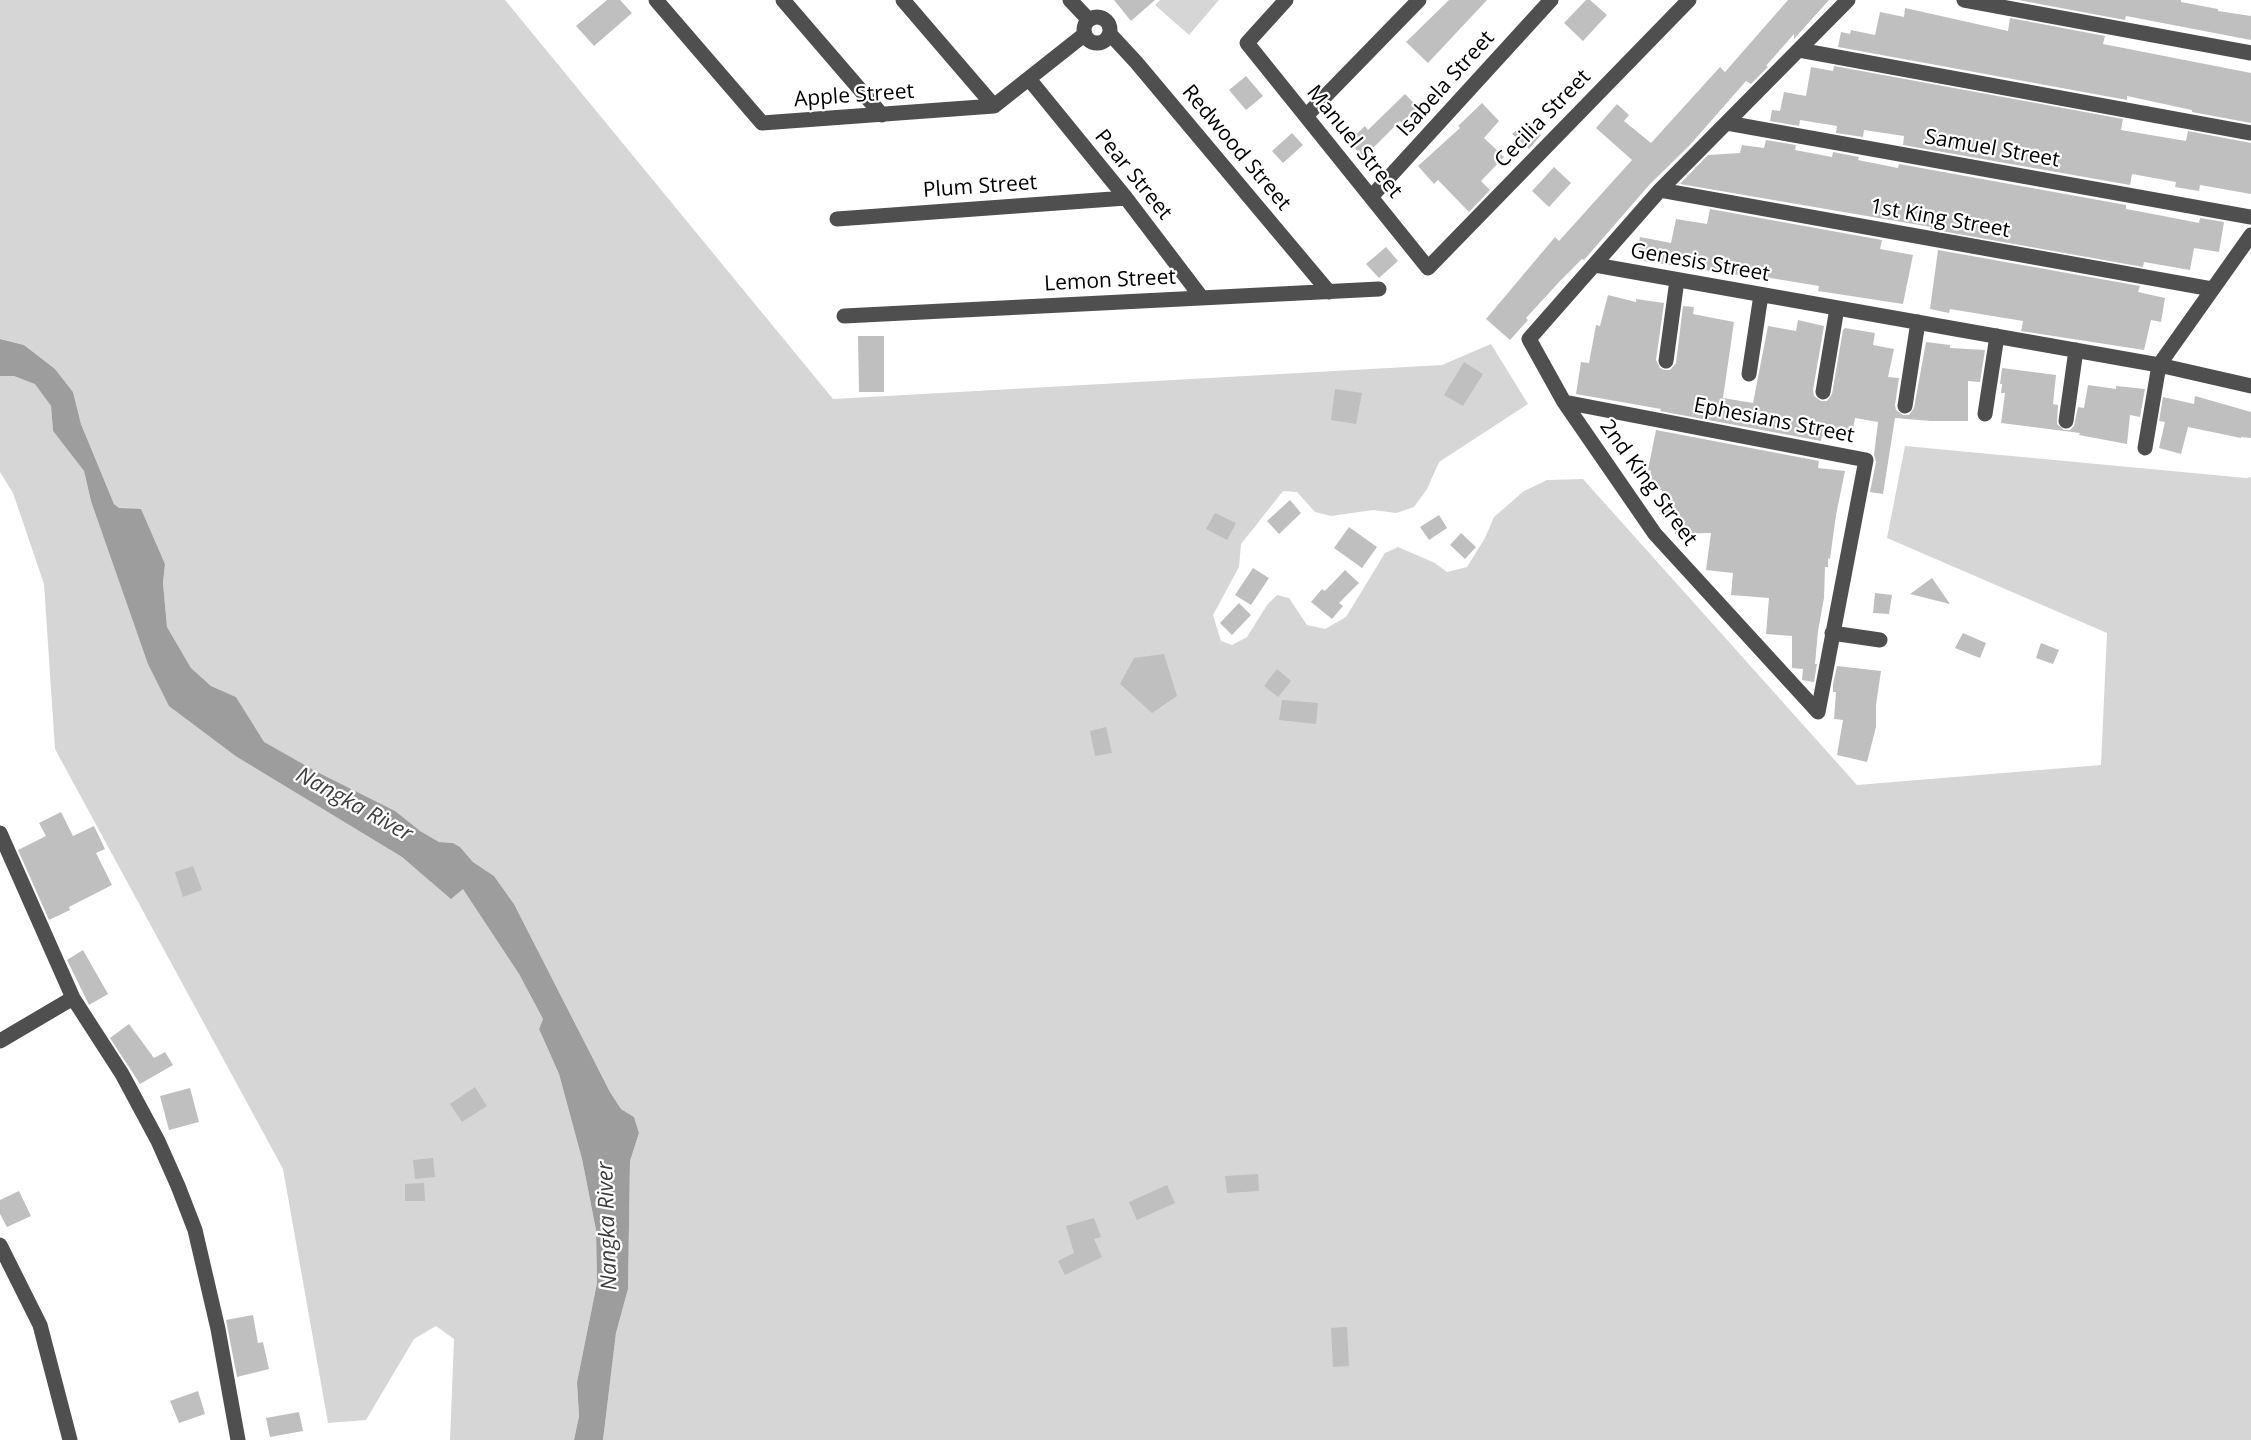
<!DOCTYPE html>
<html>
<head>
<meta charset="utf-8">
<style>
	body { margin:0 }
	canvas { display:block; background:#fff }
</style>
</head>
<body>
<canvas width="2251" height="1440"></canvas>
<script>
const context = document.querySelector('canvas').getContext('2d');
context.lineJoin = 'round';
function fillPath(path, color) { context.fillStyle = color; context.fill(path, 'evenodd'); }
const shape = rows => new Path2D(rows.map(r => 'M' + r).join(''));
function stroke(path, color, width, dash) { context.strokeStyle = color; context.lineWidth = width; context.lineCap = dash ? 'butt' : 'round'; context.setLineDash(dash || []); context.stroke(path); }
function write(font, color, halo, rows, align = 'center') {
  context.font = font + ' "Open Sans",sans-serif'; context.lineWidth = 4.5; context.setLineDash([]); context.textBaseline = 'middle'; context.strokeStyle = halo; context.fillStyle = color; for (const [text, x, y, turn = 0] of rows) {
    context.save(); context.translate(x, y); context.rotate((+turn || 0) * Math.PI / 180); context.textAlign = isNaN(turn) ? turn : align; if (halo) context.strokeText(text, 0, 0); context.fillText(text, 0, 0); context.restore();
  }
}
fillPath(shape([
	[0,0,505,0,833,399,1442,365,1491,344,1528,404,1439,462,1427,489,1414,507,1396,513,1373,510,1331,516,1315,512,1297,492,1283,491,1241,544,1239,567,1213,615,1221,641,1232,645,1247,637,1267,605,1277,595,1289,598,1307,625,1325,629,1346,617,1385,553,1398,547,1435,563,1447,572,1467,567,1485,538,1494,517,1524,491,1547,480,1583,479,1857,785,2101,765,2107,633,1887,538,1905,446,2246,478,2251,477,2251,1440,603,1440,616,1333,628,1289,630,1161,639,1133,634,1117,621,1109,610,1092,514,904,494,876,473,862,460,847,453,843,439,842,263,742,236,697,211,686,191,668,167,627,163,583,165,564,141,510,119,508,114,504,81,424,73,392,55,369,24,345,0,339],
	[1160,0,1219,0,1189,35,1155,5],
	[0,376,14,376,35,383,51,406,53,431,84,471,91,501,237,757,402,857,451,898,463,888,519,974,543,1019,539,1029,559,1074,582,1159,596,1230,597,1283,577,1382,579,1416,574,1440,450,1440,454,1339,436,1326,414,1339,366,1420,328,1423,283,1169,55,749,44,584,13,493,0,472]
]), '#d6d6d6');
fillPath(shape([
	[0,339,24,345,55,369,73,392,81,424,114,504,119,508,141,509,165,564,163,583,167,627,191,668,211,686,236,697,264,742,317,772,395,811,420,831,439,842,453,843,460,847,473,862,494,876,514,904,610,1092,621,1109,634,1117,639,1133,630,1161,628,1289,616,1333,603,1440,574,1440,579,1416,577,1382,597,1283,596,1230,582,1159,559,1074,539,1029,543,1019,519,974,463,889,451,899,402,857,237,757,169,706,148,664,91,501,84,471,53,431,51,406,35,384,14,376,0,376]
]), '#9d9d9d');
fillPath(shape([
	[607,0,620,0,632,13,594,46,576,26],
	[1114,0,1155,0,1131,21],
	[1449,0,1487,0,1428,63,1406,42],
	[1586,0,1590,0,1607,15,1583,41,1564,23],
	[1788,0,1829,0,1794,39,1794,34,1766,66,1768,67,1751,84,1746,81,1689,146,1650,184,1584,260,1582,259,1560,281,1526,318,1528,320,1510,340,1486,319,1555,237,1559,241,1632,160,1596,128,1617,104,1629,115,1624,121,1651,143,1720,67,1725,72],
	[2018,0,2181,0,2181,2,2218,9,2218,11,2251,16,2251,40,2126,16,2125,20],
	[1905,8,2008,31,2010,18,2105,36,2103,44,2251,73,2251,123,2192,112,2192,110,2127,96,2127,100,1838,47,1841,32,1850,34,1851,30,1875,35,1880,12,1904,17],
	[1834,66,2123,119,2121,130,2186,141,2188,131,2251,143,2251,194,2200,185,2199,191,2175,187,2176,182,2132,174,2130,185,1903,145,1904,136,1864,130,1863,137,1836,133,1837,126,1800,120,1799,126,1770,121,1772,110,1780,111,1784,92,1806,96,1811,67,1833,71],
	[1246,76,1263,96,1246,110,1229,90],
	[1405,94,1420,109,1404,125,1400,121,1364,157,1348,142,1365,126,1368,130],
	[1482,103,1499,121,1484,138,1504,157,1481,181,1490,190,1469,212,1438,180,1434,184,1418,166,1460,128,1458,126],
	[1526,122,1541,135,1529,149,1512,134],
	[1292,133,1303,145,1283,163,1272,151],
	[1766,140,1796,145,1795,150,1832,157,1833,152,1859,157,1858,160,1898,168,1899,164,2126,205,2126,209,2158,215,2199,223,2200,218,2224,222,2219,252,2194,248,2190,270,2144,262,2143,267,1930,229,1931,227,1680,184,1708,155,1740,153,1742,145,1764,148],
	[1554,167,1571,183,1549,207,1532,191],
	[1710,209,1882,240,1880,249,1913,255,1903,304,1818,291,1819,286,1758,276,1758,278,1636,260,1640,237,1671,243,1676,219,1707,224],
	[1386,247,1398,261,1379,278,1366,264],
	[1938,250,2140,286,2138,292,2165,298,2161,322,2151,320,2144,350,2021,331,2023,321,1950,309,1949,313,1930,309],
	[1608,295,1636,302,1636,299,1664,303,1656,360,1660,368,1664,370,1670,370,1676,363,1683,306,1694,307,1693,314,1734,322,1723,398,1753,403,1768,326,1796,331,1798,320,1824,326,1813,390,1814,396,1821,401,1827,401,1832,394,1843,330,1845,328,1875,333,1873,345,1894,349,1888,377,1899,378,1895,405,1896,410,1903,415,1909,415,1914,408,1926,342,1950,345,1950,348,1985,350,1980,382,1968,381,1968,421,1931,421,1895,418,1883,494,1870,492,1876,462,1874,455,1878,422,1855,418,1851,441,1822,436,1821,441,1660,411,1661,409,1576,394,1581,362,1589,363,1596,325,1600,326],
	[858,336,884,336,884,392,859,392],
	[1464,362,1483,374,1463,406,1444,395],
	[2002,368,2056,375,2053,404,2058,405,2057,424,2064,430,2070,430,2074,426,2078,407,2084,408,2088,385,2116,389,2116,386,2145,389,2140,417,2130,415,2127,444,2079,435,2080,433,2001,423,2005,393,2001,393,2002,384,2000,384],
	[1335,389,1362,393,1356,424,1331,420],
	[2195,396,2251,412,2251,438,2241,437,2241,438,2188,427,2181,454,2159,448,2165,422,2159,421,2163,397,2194,404],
	[1656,430,1819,461,1818,468,1845,471,1836,515,1830,559,1828,558,1828,567,1825,567,1824,598,1818,631,1815,664,1817,664,1814,682,1802,680,1803,669,1792,668,1792,636,1766,634,1769,598,1731,595,1733,573,1706,570,1711,533,1675,534,1674,516,1659,514,1662,490,1648,488,1651,471,1648,470],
	[1290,500,1301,513,1279,534,1267,521],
	[1215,513,1236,523,1227,540,1206,529],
	[1439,515,1447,528,1429,540,1420,527],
	[1349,527,1377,547,1362,568,1334,548],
	[1461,533,1476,547,1465,559,1450,545],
	[1253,568,1269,578,1251,605,1235,595],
	[1345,570,1359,583,1339,603,1343,606,1332,619,1311,602,1322,589,1325,591],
	[1932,578,1950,604,1910,594],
	[1875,593,1892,595,1889,614,1873,613],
	[1239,603,1251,615,1232,635,1220,623],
	[1963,633,1986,643,1980,658,1955,648],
	[2041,643,2059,650,2053,664,2036,658],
	[1164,654,1177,696,1152,713,1120,684,1134,658],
	[1837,666,1881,671,1876,705,1876,727,1867,762,1837,755,1843,720,1834,719,1836,692,1833,692,1833,684],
	[1277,669,1291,681,1278,697,1264,686],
	[1282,700,1318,703,1316,724,1279,720],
	[1106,727,1112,753,1095,756,1090,731],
	[61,812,73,836,94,826,105,849,96,853,112,885,69,907,70,910,49,920,18,850,46,836,39,823],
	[193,866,202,890,183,897,175,872],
	[83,950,108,994,89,1005,67,960],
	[129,1024,154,1058,165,1052,173,1065,140,1084,110,1038],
	[475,1087,487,1106,462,1122,450,1104],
	[190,1088,199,1122,169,1130,160,1096],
	[433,1158,435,1177,415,1179,413,1160],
	[1258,1174,1259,1191,1227,1193,1225,1176],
	[424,1183,425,1201,405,1201,405,1184],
	[1167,1185,1175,1203,1137,1220,1129,1202],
	[19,1191,31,1216,7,1227,0,1214,0,1200],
	[1094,1218,1101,1237,1094,1239,1102,1257,1065,1275,1058,1261,1074,1253,1066,1226],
	[253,1315,258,1343,263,1342,269,1369,237,1377,226,1320],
	[1347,1327,1349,1366,1333,1367,1331,1328],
	[198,1391,205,1414,179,1423,170,1401],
	[299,1412,303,1431,270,1437,266,1418]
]), '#bfbfbf');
stroke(shape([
	[656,0,762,123,994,106,1085,34],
	[783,0,882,115],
	[903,0,994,106],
	[1070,0,1089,20],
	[1286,0,1247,43,1428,268,1689,0],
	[1964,0,2251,53],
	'1084 30a13 13 0 1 1 26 0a13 13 0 1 1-26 0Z',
	[1110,34,1136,62,1329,292],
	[1799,50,2251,133],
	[1029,79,1126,198,1202,298],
	[1306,116,1419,0],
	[1727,123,2251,217],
	[1660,190,2212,289],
	[1372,196,1551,0],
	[837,219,1126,198],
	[1595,265,2159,365,2251,386],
	[844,316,1379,289],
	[1666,361,1677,280],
	[1749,374,1761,295],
	[1823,392,1837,308],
	[1564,402,1866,460,1818,712],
	[1905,406,1918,322],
	[1985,414,1997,336],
	[2066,421,2076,350],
	[2145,448,2159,365,2251,235],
	[1832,633,1880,640],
	[1818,712,1655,534,1564,402,1529,339,1660,190,1848,0],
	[0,833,73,998,122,1074,158,1141,178,1186,195,1230,218,1329,238,1440],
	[0,1041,73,998],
	[0,1245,40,1325,70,1440]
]), '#4f4f4f', 15);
write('21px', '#000', '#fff', [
	["Isabela Street",1446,84,-48],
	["Apple Street",854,96,-4],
	["Cecilia Street",1543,119,-46],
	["Manuel Street",1354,142,51],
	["Redwood Street",1236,148,50],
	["Samuel Street",1992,149,10],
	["Pear Street",1133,175,51],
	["Plum Street",980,187,-4],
	["1st King Street",1940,219,10],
	["Genesis Street",1700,263,10],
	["Lemon Street",1110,281,-3],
	["Ephesians Street",1774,421,11],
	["2nd King Street",1648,483,54]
]);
write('italic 22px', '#3e3e3e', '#fff', [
	["Nangka River",354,805,29],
	["Nangka River",608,1226,-92]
]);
</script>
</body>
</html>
